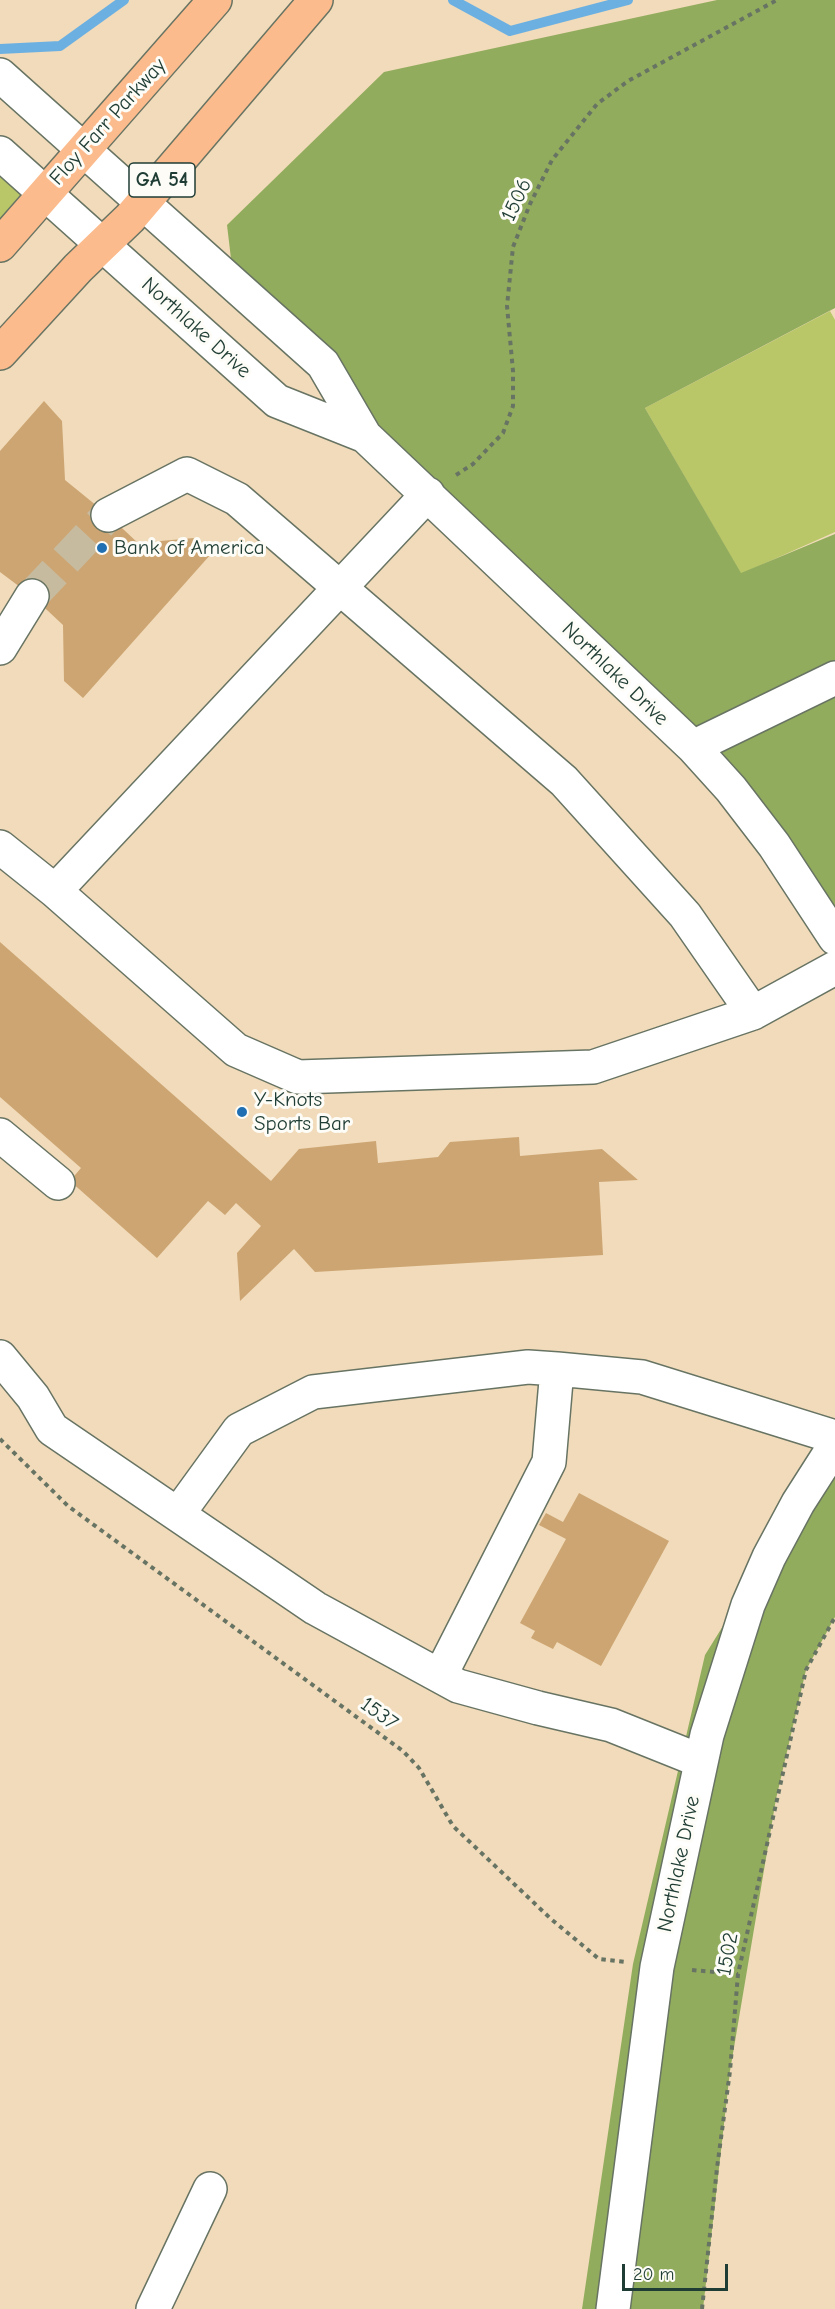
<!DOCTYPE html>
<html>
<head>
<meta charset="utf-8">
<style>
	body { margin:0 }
	#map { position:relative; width:835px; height:2309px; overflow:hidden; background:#f1dbba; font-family:"Comic Neue",sans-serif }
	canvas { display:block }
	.scale { position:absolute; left:622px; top:2264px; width:106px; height:27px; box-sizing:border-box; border:3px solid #1f3d34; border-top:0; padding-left:8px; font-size:18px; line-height:21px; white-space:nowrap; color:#1f3d34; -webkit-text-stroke:4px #fdfcf7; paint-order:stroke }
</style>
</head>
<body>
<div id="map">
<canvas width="835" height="2309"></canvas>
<div class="scale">20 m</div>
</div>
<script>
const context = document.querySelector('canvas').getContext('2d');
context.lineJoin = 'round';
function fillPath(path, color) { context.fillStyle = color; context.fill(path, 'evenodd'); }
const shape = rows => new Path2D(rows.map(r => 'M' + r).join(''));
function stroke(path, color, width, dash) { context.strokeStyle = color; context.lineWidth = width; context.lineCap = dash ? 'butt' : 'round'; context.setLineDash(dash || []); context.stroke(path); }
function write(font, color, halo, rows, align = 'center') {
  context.font = font + ' "Comic Neue",sans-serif'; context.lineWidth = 6; context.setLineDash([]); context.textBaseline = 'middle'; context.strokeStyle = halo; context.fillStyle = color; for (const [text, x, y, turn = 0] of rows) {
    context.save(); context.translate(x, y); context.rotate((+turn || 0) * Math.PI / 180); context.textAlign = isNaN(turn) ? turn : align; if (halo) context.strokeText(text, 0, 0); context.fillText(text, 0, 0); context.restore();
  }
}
fillPath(shape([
	[0,153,45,193,0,241],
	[830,311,835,320,835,532,741,574,645,408]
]), '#b9c769');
fillPath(shape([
	[717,0,835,0,835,308,645,408,741,573,835,534,835,938,774,845,234,284,227,225,384,72],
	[835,1445,835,1617,806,1670,776,1799,730,2071,703,2309,582,2309,633,1964,705,1655]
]), '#92ac5d');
stroke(shape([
	[453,0,510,31,628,0],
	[0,49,60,46,124,0]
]), '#6cb0e2', 10);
fillPath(shape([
	[44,401,62,421,65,480,108,515,138,543,194,538,211,554,83,698,64,681,63,625,32,596,0,572,0,451],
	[0,942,271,1181,299,1149,376,1141,378,1163,438,1157,450,1142,519,1137,520,1156,602,1149,638,1180,599,1182,603,1255,315,1272,294,1249,240,1301,237,1253,261,1226,236,1203,225,1215,208,1201,157,1258,70,1181,81,1168,0,1097],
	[579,1493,669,1541,601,1666,557,1642,553,1649,531,1638,535,1631,520,1623,566,1539,539,1525,546,1513,563,1522]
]), '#cda572');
stroke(shape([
	[32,596,108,515]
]), '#c7bb9f', 33, [33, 16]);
const minor = shape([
	[0,75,323,364,365,436,693,747,731,789,774,845,835,938],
	[0,153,277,401,365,436],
	[108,515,187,474,237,499,564,781,685,915,753,1013,835,968],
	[0,648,32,596],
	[693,747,835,678],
	[0,847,55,891,428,494],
	[55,891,236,1050,298,1077,593,1067,753,1013],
	[0,1135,58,1183],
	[0,1357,33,1397,52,1429,315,1608,458,1686,538,1708,611,1725,701,1761],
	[178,1514,239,1430,313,1392,528,1367,557,1369,642,1377,835,1437],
	[440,1676,549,1462,557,1369],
	[153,2309,210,2189],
	[613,2309,657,1967,707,1735,748,1605,769,1557,798,1503,835,1445]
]);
const major = shape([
	[0,245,215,0],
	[0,353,78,268,130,218,316,0]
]);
stroke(minor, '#687463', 36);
stroke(major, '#687463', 36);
stroke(shape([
	[456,475,473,464,503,433,513,406,513,371,507,306,513,247,530,204,552,160,597,104,628,81,777,0],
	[0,1439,68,1506,403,1751,419,1768,453,1826,551,1919,599,1959,625,1962],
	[692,1970,738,1974],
	[702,2309,717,2168,730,2071,738,1974,806,1670,835,1617]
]), '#687463', 4, [4.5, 4.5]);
stroke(minor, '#fff', 33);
stroke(major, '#fbbb8d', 33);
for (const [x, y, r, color] of [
	[102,548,6,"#1f6fb2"],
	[242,1112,6,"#1f6fb2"]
]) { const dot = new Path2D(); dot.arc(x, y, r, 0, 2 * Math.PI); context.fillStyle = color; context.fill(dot); stroke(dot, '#fdfcf7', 2); }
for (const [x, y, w] of [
	[162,180,66]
]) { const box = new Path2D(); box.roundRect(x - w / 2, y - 17, w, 34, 4.5); context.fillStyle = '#fdfcf7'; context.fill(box); stroke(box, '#1f3d34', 1.5); }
write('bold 20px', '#1f3d34', null, [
	["GA 54",162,180]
]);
write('21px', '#1f3d34', '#fdfcf7', [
	["Floy Farr Parkway",108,122,-48],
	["1506",517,200,-65],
	["Northlake Drive",196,328,42],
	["Northlake Drive",615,674,44],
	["1537",379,1714,36],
	["Northlake Drive",679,1864,-78],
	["1502",728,1954,-80]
]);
write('21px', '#1f3d34', '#fdfcf7', [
	["Bank of America",114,548],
	["Y-Knots",254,1100],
	["Sports Bar",254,1124]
], 'left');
</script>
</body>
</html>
